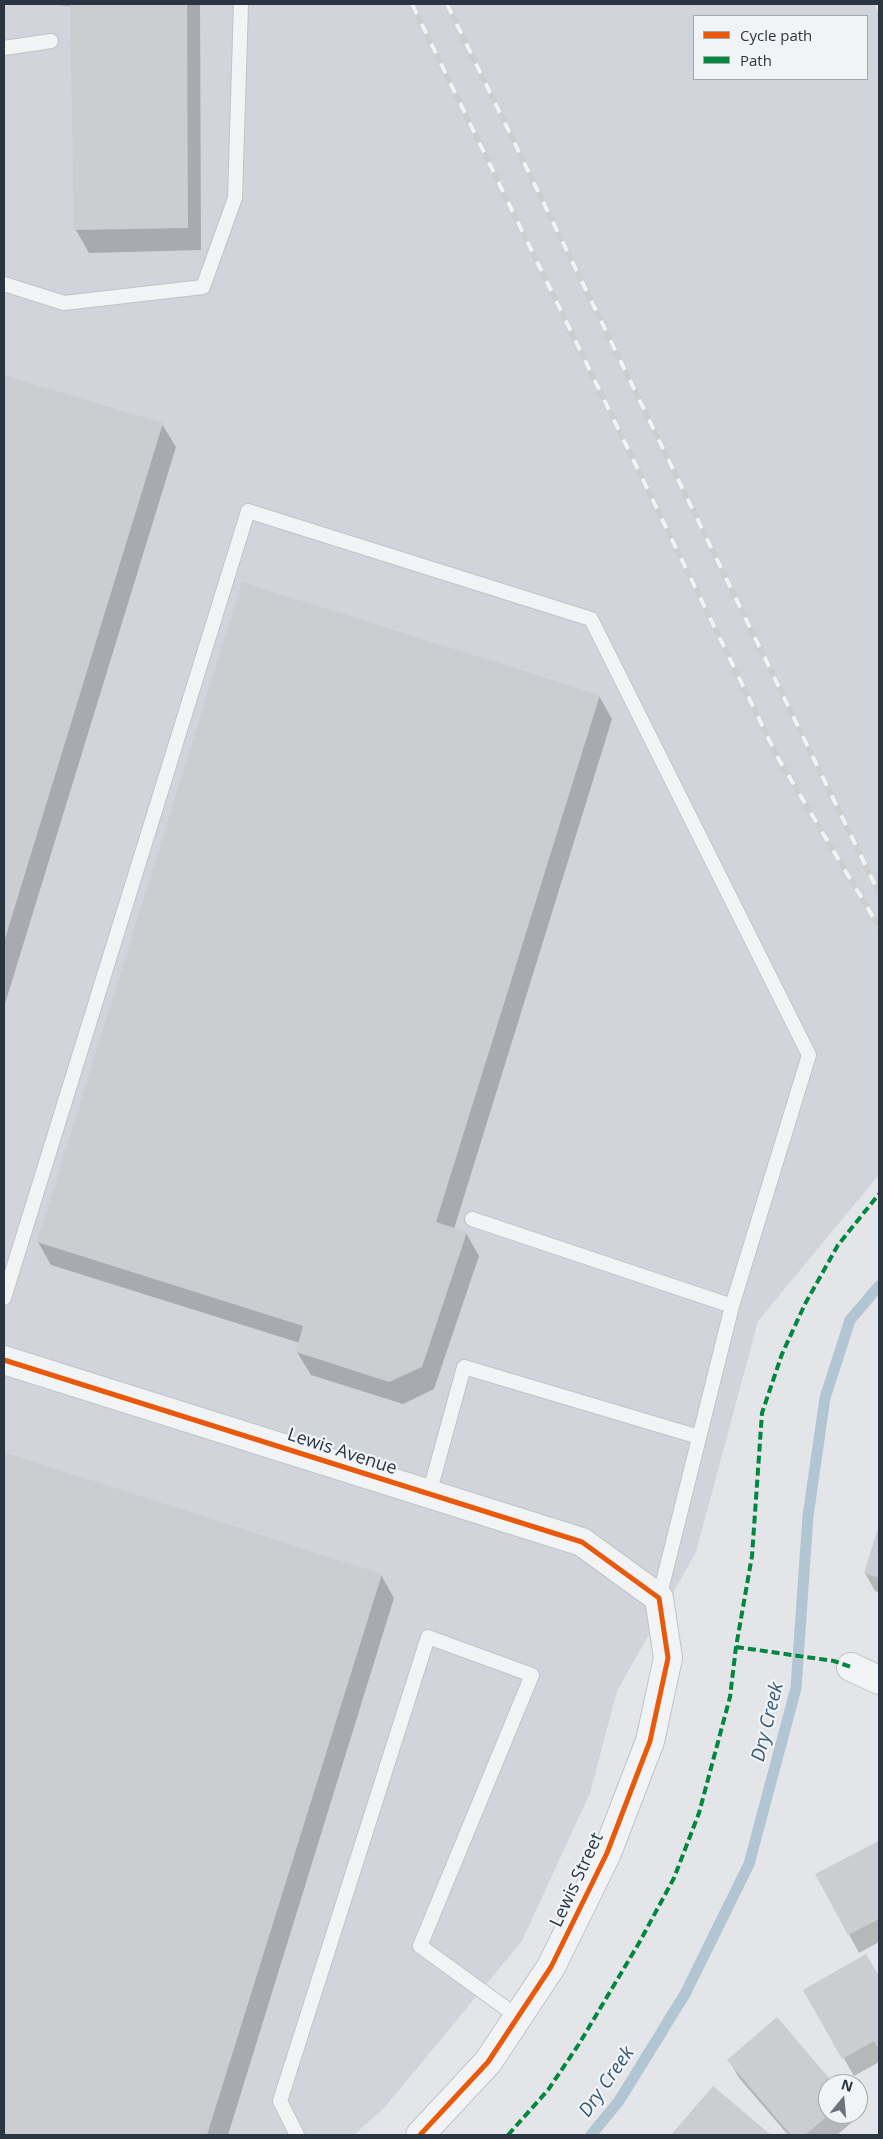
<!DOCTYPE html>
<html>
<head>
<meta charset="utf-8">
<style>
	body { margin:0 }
	#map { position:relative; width:883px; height:2139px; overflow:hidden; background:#e3e5e8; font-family:"Open Sans",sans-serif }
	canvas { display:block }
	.frame { position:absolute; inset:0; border:5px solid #2a3541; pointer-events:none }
	.legend { position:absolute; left:693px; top:15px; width:175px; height:65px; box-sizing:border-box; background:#f1f4f7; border:1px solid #a1a8ae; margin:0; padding:6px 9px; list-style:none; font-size:15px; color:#2a3541 }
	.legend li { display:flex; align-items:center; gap:10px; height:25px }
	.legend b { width:25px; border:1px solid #a1a8ae }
	.north { position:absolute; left:818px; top:2074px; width:50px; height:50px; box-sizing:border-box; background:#f1f4f7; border:1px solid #a1a8ae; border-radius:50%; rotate:17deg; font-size:14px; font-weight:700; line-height:20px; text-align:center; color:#2a3541 }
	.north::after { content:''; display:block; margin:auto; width:18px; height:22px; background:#6b737b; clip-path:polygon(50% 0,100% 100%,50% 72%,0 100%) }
</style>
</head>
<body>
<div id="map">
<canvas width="883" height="2139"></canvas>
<div class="frame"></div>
<ul class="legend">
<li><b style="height:6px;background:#e8590c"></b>Cycle path</li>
<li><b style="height:6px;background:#00873e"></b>Path</li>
</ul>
<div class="north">N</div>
</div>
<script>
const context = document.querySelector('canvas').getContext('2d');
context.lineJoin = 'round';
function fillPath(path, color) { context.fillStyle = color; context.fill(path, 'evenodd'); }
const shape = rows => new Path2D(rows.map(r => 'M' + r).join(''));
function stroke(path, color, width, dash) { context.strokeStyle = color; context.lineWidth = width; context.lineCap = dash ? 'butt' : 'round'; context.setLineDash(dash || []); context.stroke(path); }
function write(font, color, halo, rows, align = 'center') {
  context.font = font + ' "Open Sans",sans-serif'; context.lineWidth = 4.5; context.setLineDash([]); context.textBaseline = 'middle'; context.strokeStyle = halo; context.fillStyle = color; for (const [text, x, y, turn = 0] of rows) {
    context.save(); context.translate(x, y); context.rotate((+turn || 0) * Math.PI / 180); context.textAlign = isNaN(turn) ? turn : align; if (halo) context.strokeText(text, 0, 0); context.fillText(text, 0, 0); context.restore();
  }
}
fillPath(shape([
	[4,4,875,4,879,16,879,1175,758,1321,696,1552,617,1691,590,1793,522,1941,385,2107,354,2135,4,2135],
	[694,16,867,16,867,79,694,79]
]), '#d1d5db');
fillPath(shape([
	[35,4,200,4,201,250,89,253,76,230,72,6],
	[4,376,162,424,176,447,4,1007],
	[599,696,612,719,454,1229,466,1233,479,1256,434,1389,403,1404,311,1375,297,1352,300,1343,51,1265,38,1242],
	[4,1454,381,1575,394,1598,228,2135,4,2135],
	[879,1528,879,1592,875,1591,865,1573],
	[879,1842,879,1942,859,1953,817,1874],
	[866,1955,879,1979,879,2062,854,2076,804,1990],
	[729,2060,833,2084,828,2084,828,2114,855,2114,857,2118,837,2135,788,2135,739,2078],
	[713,2088,770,2135,673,2135]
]), '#0003');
stroke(shape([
	[591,2135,619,2101,685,1994,749,1864,796,1688,808,1516,825,1398,850,1320,879,1286]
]), '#b2c5d2', 11);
fillPath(shape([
	[70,4,187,4,188,228,74,230],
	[4,375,163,423,4,942],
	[242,582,600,695,436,1222,467,1232,422,1367,389,1382,296,1352,303,1326,37,1242],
	[4,1452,382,1574,207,2135,4,2135],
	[879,1525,879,1578,864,1573],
	[879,1841,879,1919,848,1935,815,1874],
	[866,1954,879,1976,879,2049,874,2041,842,2059,803,1990],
	[777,2017,834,2084,828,2084,828,2114,830,2114,805,2135,791,2135,727,2060],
	[713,2086,771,2135,671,2135]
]), '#cbcdd0');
const lane = shape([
	[4,48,51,41],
	[4,284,64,303,203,287,235,198,241,4],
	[472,1219,732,1306],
	[4,1298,248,511,591,619,809,1055,732,1306,659,1598],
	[429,1494,464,1367,699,1437],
	[297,2135,280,2101,428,1637,532,1675,420,1946,518,2017]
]);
const street = shape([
	[4,1360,582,1542,659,1598,668,1658,650,1741,607,1853,551,1967,488,2062,420,2135],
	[851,1667,879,1680]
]);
stroke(lane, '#c1c3c6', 16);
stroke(street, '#c1c3c6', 30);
stroke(lane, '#f2f3f5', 14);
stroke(street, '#f2f3f5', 28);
const rail = shape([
	[412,4,778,758,879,927],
	[447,4,879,893]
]);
stroke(rail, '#ccced0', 5.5);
stroke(rail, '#f1f4f7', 4, [11]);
stroke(shape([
	[736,1647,834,1661,851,1667],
	[508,2135,548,2090,579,2044,639,1943,674,1878,699,1813,730,1697,736,1647,752,1556,762,1413,782,1354,805,1304,838,1245,879,1194]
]), '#00873e', 4, [8, 4]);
stroke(shape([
	[4,1360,582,1542,659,1598,668,1658,650,1741,607,1853,551,1967,488,2062,420,2135]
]), '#e8590c', 5);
write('18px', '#2a3541', '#f1f4f7', [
	["Lewis Avenue",342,1452,18],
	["Lewis Street",577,1880,-65]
]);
write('italic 19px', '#355874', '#f1f4f7', [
	["Dry Creek",768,1722,-76],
	["Dry Creek",607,2082,-55]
]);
</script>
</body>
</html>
